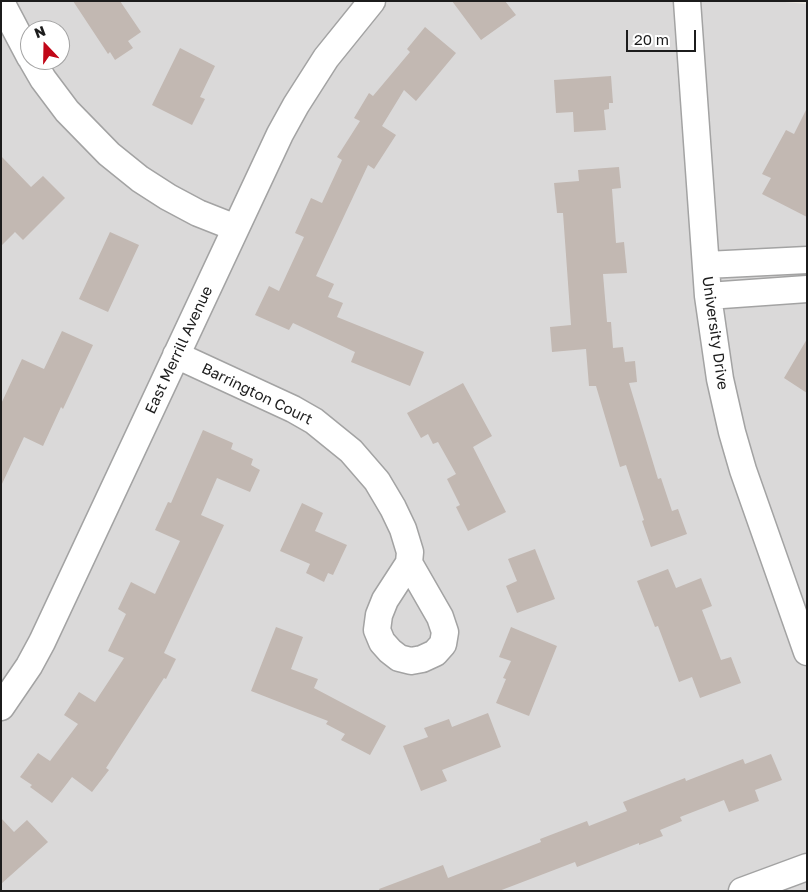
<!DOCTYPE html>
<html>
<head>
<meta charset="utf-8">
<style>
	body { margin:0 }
	#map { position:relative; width:808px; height:892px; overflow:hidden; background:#ede9e2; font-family:"Golos Text",sans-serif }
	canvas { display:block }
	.frame { position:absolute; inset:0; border:2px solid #1c1c1c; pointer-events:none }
	.north { position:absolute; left:20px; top:20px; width:50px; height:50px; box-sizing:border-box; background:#fff; border:1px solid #a4a4a4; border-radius:50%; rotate:339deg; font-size:14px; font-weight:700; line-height:20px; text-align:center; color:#1c1c1c }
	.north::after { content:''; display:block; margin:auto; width:18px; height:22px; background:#c10718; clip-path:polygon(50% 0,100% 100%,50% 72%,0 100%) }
	.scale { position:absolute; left:626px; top:30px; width:70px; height:22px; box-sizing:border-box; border:2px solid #1c1c1c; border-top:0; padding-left:6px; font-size:15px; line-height:18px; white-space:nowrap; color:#1c1c1c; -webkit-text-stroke:4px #fff; paint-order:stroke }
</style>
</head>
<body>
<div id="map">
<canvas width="808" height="892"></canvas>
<div class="frame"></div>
<div class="north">N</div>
<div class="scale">20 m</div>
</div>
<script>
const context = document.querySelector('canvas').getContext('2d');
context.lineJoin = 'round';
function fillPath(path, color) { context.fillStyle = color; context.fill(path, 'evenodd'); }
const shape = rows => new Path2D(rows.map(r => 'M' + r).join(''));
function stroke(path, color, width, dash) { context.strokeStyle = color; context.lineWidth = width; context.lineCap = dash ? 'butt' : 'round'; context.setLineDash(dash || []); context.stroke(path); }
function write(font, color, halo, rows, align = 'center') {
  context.font = font + ' "Golos Text",sans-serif'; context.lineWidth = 4; context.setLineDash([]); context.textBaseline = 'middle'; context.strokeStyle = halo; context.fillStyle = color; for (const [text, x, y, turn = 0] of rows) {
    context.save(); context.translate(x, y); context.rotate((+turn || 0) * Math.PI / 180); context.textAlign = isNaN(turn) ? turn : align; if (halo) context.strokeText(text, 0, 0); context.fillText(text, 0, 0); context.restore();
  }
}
fillPath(shape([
	[1,1,773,1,807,4,807,891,1,891],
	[30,30,60,30,60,60,30,60]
]), '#dad9d9');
fillPath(shape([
	[73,1,120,1,141,32,128,41,133,48,115,60,110,52,108,54],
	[452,1,505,1,516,15,481,40],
	[425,27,456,53,416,101,404,90,382,126,396,135,374,169,368,165,316,276,334,284,328,297,343,303,337,317,424,352,410,386,351,362,355,352,293,323,289,330,255,315,269,286,279,291,304,237,295,233,311,198,322,203,342,160,337,157,360,121,354,118,369,93,373,96,410,52,407,49],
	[180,48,215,66,200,97,205,99,192,125,152,105],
	[611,76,613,103,609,103,609,109,604,110,606,130,574,132,573,112,556,113,554,80],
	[807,108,807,217,762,194,771,178,762,174,786,130,794,134],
	[1,156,31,187,43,176,65,198,23,240,15,232,1,246],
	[619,167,621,188,612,189,616,243,624,242,627,273,603,274,607,322,611,322,613,348,623,347,625,362,635,361,637,382,629,383,658,479,661,478,672,511,678,509,687,534,651,547,642,521,644,520,626,465,620,467,596,386,589,386,586,349,552,352,550,327,571,325,563,213,557,213,554,183,579,181,578,170],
	[110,232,139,245,108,312,79,299],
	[62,331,93,345,63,409,61,407,43,446,24,437,1,486,1,404,22,359,44,369],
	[807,339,807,393,784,378],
	[463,383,492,436,473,447,506,512,468,531,456,507,460,505,447,479,456,474,438,442,433,444,428,434,421,438,407,413],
	[203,430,233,443,231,449,253,459,251,465,260,470,250,492,217,478,201,515,224,525,164,653,176,659,166,679,164,678,106,768,109,770,92,792,72,777,52,803,30,787,32,785,20,777,38,753,50,761,78,724,64,715,79,692,95,702,124,658,108,651,126,614,118,609,131,582,155,594,180,541,155,530,168,502,171,503],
	[302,503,323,513,315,531,347,545,333,575,328,573,324,582,306,573,310,564,280,551],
	[535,549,555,599,517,613,506,586,517,581,508,559],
	[668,569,676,588,701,578,712,606,702,610,721,660,731,657,741,683,700,698,692,677,679,682,658,626,655,627,637,581],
	[276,627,303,637,291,669,318,679,314,688,386,726,370,755,341,740,345,734,326,724,328,721,251,691],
	[511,627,557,646,529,716,496,703,506,679,503,678,511,661,499,657],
	[488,713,501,747,442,770,447,781,421,791,403,746,428,737,424,728,449,719,452,727],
	[771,754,782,780,755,790,759,801,729,812,724,800,680,817,682,821,660,830,663,836,639,845,639,843,577,867,575,862,499,891,380,891,379,889,443,865,448,878,541,842,540,839,587,821,589,826,627,811,623,802,685,778,686,781,743,759,745,764],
	[1,818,14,832,27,820,48,842,1,884]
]), '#c2b8b2');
const minor = shape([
	[687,1,708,296,720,379,732,432,743,470,807,652],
	[1,2,30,57],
	[32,60,43,79,67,111,109,154,140,179,168,197,198,213,236,228],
	[706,265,807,260],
	[708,296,807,289],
	[176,355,293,409,314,421,351,451,377,481,393,508,403,529,410,552,409,563,385,600,379,615,377,630,382,642,390,651,399,658,411,661,422,659,435,653,443,644,445,632,440,617,409,563],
	[1,707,29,666,42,642,280,134,296,105,326,58,372,1],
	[742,891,807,867]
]);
stroke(minor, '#a3a3a3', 29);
stroke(minor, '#fff', 26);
write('15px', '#1c1c1c', '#fff', [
	["University Drive",715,333,82],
	["East Merrill Avenue",179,350,-65],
	["Barrington Court",257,394,26]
]);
</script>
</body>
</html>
